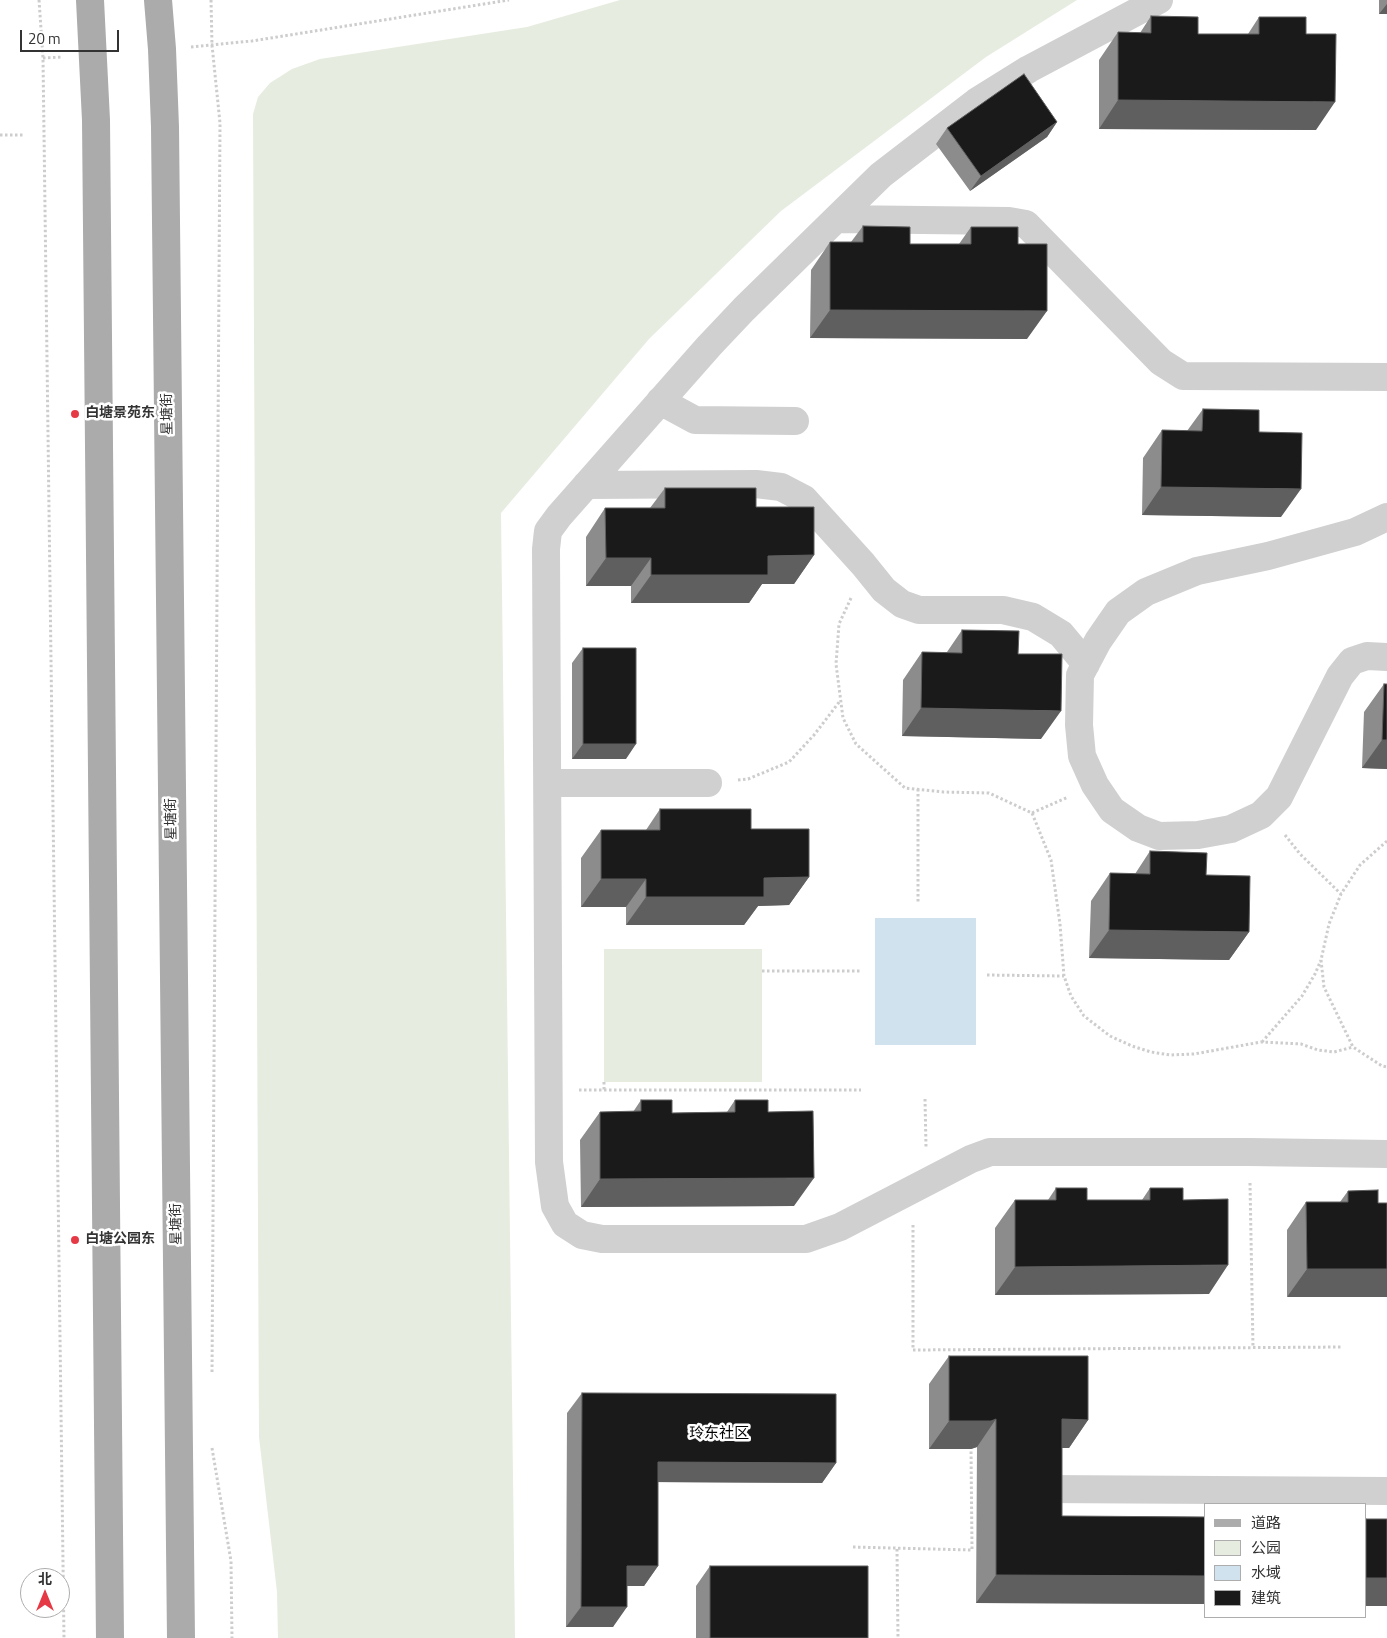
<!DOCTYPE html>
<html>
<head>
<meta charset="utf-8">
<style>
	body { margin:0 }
	#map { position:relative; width:1387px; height:1638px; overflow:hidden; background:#fff; font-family:"Titillium Web","Noto Sans SC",sans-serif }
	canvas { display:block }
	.legend { position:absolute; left:1204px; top:1503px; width:162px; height:115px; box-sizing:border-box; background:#fff; border:1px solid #adadad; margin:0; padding:6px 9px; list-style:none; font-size:15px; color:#333 }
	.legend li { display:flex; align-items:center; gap:10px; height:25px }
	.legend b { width:25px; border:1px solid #adadad }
	.north { position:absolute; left:20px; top:1568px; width:50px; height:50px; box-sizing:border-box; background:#fff; border:1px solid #adadad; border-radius:50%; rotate:0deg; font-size:14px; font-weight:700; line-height:20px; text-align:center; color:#333 }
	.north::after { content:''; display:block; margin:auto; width:18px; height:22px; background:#e63946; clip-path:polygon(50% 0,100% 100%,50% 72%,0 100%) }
	.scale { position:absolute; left:20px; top:30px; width:99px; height:22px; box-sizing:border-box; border:2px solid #333; border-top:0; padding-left:6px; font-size:15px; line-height:18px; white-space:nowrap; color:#333; -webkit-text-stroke:4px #fff; paint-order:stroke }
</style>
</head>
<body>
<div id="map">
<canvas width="1387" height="1638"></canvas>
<ul class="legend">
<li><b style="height:6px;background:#ababab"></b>道路</li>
<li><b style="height:14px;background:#e6ecdf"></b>公园</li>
<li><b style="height:14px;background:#cfe2ee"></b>水域</li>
<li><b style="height:14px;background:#1a1a1a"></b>建筑</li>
</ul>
<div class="north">北</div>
<div class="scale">20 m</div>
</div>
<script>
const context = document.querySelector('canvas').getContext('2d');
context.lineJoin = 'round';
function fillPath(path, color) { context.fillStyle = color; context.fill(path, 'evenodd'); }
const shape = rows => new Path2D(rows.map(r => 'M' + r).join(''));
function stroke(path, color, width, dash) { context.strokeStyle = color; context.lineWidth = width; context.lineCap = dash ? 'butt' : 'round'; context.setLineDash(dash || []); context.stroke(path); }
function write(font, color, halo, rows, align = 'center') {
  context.font = font + ' "Titillium Web","Noto Sans SC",sans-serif'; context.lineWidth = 5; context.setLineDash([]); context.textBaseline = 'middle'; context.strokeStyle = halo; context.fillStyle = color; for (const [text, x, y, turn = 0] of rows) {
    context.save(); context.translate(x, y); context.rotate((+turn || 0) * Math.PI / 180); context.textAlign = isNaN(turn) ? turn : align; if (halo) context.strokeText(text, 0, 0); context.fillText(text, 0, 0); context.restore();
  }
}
fillPath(shape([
	[620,0,1077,0,986,57,781,211,649,339,501,513,515,1638,278,1638,277,1592,259,1437,253,114,258,97,270,83,292,69,320,59,527,27],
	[604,949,762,949,762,1082,604,1082]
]), '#e6ecdf');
fillPath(shape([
	[875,918,976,918,976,1045,875,1045]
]), '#cfe2ee');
stroke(shape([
	[39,0,43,58,64,1638],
	[211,0,212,45,220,123,212,1374],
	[191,47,252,41,509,0],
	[43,58,63,57],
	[0,135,24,135],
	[851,598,839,624,836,664,843,718,856,744,905,788,943,792,989,793,1032,813,1051,860,1060,924,1064,976,1071,996,1084,1016,1110,1036,1132,1046,1151,1052,1170,1055,1194,1054,1261,1042,1301,1044,1318,1050,1334,1052,1353,1047],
	[738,780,748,779,789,762,814,735,840,701],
	[918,789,918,904],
	[1032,813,1068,797],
	[1285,835,1300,854,1341,894],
	[1387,841,1360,865,1341,894,1329,924,1321,960,1324,987,1353,1047,1382,1066,1387,1067],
	[762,971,862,971],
	[987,975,1064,976],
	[1262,1042,1302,996,1315,974,1321,960],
	[604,1082,604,1090],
	[579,1090,861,1090],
	[925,1099,926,1147],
	[1250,1183,1253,1348],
	[913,1225,913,1350,1342,1347],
	[212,1448,231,1561,232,1638],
	[853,1547,972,1550,971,1449],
	[897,1549,898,1638]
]), '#cdcdcd', 3, [2.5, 2.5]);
stroke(shape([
	[1159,0,1029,69,976,102,881,175,744,309,709,346,559,516,548,531,546,549,549,1162,555,1206,565,1224,582,1235,602,1239,806,1239,840,1227,971,1159,990,1152,1249,1152,1387,1154],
	[836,219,1009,221,1026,224,1161,362,1183,376,1387,377],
	[660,401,695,420,795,421],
	[586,485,756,484,781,487,804,499,863,564,884,590,902,604,919,610,1003,610,1033,617,1061,634,1086,664],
	[1387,517,1355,532,1268,556,1197,571,1146,592,1118,612,1098,641,1080,675,1079,725,1082,756,1095,785,1112,810,1138,828,1159,836,1198,835,1231,829,1261,815,1279,797,1340,676,1352,661,1367,656,1387,657],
	[548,783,708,783],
	[1043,1489,1387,1491]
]), '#d0d0d0', 28);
stroke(shape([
	[90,0,96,120,110,1638],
	[158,0,162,49,165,127,181,1638]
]), '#ababab', 28);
fillPath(shape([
	[1379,0,1387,0,1387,14,1379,14],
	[1151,16,1198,34,1248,34,1259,17,1306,34,1316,130,1099,129,1099,60,1118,32,1140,33],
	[1057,122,1047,137,970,191,936,144,947,128],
	[863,226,910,244,959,244,971,227,1018,244,1027,339,810,338,811,270,830,242,851,242],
	[1203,409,1259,432,1281,517,1142,515,1143,458,1162,430,1187,431],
	[665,488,756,507,814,555,794,584,762,584,749,603,631,603,631,586,586,586,586,537,605,508,650,508],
	[962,630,1018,654,1041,739,902,736,903,680,922,652,947,652],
	[583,648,626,759,572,759,572,663],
	[1384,684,1387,769,1362,768,1364,712],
	[660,809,751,829,809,877,789,905,758,906,744,925,626,925,626,907,581,907,581,858,601,830,646,830],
	[1150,851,1206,875,1249,932,1229,960,1089,958,1091,901,1110,873,1135,874],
	[641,1100,672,1113,727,1112,735,1100,768,1112,794,1206,581,1207,580,1140,600,1112,633,1112],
	[1056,1188,1087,1200,1142,1200,1150,1188,1183,1200,1209,1294,995,1295,995,1228,1015,1200,1048,1200],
	[1348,1191,1378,1203,1287,1297,1287,1230,1306,1202,1340,1202],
	[949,1356,1088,1420,1069,1448,1062,1448,1062,1516,1206,1517,1206,1604,976,1603,977,1447,971,1449,929,1449,929,1384],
	[582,1393,836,1463,822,1483,658,1482,658,1566,644,1586,627,1586,613,1627,566,1627,567,1413],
	[710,1566,868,1638,696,1638,696,1586]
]), '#8c8c8c');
fillPath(shape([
	[1387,4,1387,14,1379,14],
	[1118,100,1335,102,1316,130,1099,129],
	[1057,122,1047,137,970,191,981,176],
	[830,310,1047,311,1027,339,810,338],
	[1161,487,1301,489,1281,517,1142,515],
	[814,555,794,584,762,584,749,603,631,603,651,575,768,556],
	[606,558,651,558,631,586,586,586],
	[921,708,1061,711,1041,739,902,736],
	[1382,740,1387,740,1387,769,1362,768],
	[583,744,636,744,626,759,572,759],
	[809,877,789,905,758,906,744,925,626,925,646,897,764,878],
	[601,879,646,879,626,907,581,907],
	[1109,930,1249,932,1229,960,1089,958],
	[814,1178,794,1206,581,1207,600,1179],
	[1228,1265,1209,1294,995,1295,1015,1267],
	[1307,1269,1387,1269,1387,1297,1287,1297],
	[996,1419,977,1447,971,1449,929,1449,949,1421],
	[1062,1419,1088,1420,1069,1448,1043,1448],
	[658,1462,836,1463,822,1483,644,1482],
	[627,1566,658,1566,644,1586,613,1586],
	[996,1575,1206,1576,1206,1604,976,1603],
	[1366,1578,1387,1578,1387,1606,1366,1606],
	[581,1607,627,1607,613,1627,566,1627]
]), '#5f5f5f');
const building = shape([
	[1151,16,1198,17,1198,34,1259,34,1259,17,1306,17,1306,34,1336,34,1335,102,1118,100,1118,32,1151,33,1151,16],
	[1024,74,1057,122,981,176,947,128,1024,74],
	[863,226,910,227,910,244,971,244,971,227,1018,227,1018,244,1047,244,1047,311,830,310,830,242,863,242,863,226],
	[1203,409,1259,410,1259,432,1302,433,1301,489,1161,487,1162,430,1202,431,1203,409],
	[665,488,756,488,756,507,814,507,814,555,768,556,768,575,651,575,651,558,606,558,605,508,665,508,665,488],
	[962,630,1019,631,1018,654,1062,654,1061,711,921,708,922,652,962,653,962,630],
	[583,648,636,648,636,744,583,744,583,648],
	[1384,684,1387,684,1387,740,1382,740,1384,684],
	[660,809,751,809,751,829,809,829,809,877,764,878,764,897,646,897,646,879,601,879,601,830,660,830,660,809],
	[1150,851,1207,853,1206,875,1250,876,1249,932,1109,930,1110,873,1150,874,1150,851],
	[641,1100,672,1100,672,1113,735,1112,735,1100,768,1100,768,1112,813,1111,814,1178,600,1179,600,1112,641,1111,641,1100],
	[1056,1188,1087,1188,1087,1200,1150,1200,1150,1188,1183,1188,1183,1200,1228,1199,1228,1265,1015,1267,1015,1200,1056,1200,1056,1188],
	[1378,1190,1378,1203,1387,1203,1387,1269,1307,1269,1306,1202,1348,1202,1348,1191,1378,1190],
	[949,1356,1088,1356,1088,1420,1062,1419,1062,1516,1206,1517,1206,1576,996,1575,996,1419,991,1421,949,1421,949,1356],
	[582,1393,836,1394,836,1463,658,1462,658,1566,627,1566,627,1607,581,1607,582,1393],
	[1366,1519,1387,1519,1387,1578,1366,1578,1366,1519],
	[710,1566,868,1566,868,1638,710,1638,710,1566]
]);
fillPath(building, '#1a1a1a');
stroke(building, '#5f5f5f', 1);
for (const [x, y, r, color] of [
	[75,414,5,"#e63946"],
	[75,1240,5,"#e63946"]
]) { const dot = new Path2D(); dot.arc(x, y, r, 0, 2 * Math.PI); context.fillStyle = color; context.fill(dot); stroke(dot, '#fff', 2); }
write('bold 14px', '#333', '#fff', [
	["白塘景苑东",85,414],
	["白塘公园东",85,1240]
], 'left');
write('14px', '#333', '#fff', [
	["星塘街",168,414,-91],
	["星塘街",172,819,-91],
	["星塘街",177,1224,-91]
]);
write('15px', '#000', '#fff', [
	["玲东社区",719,1434]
]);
</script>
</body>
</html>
